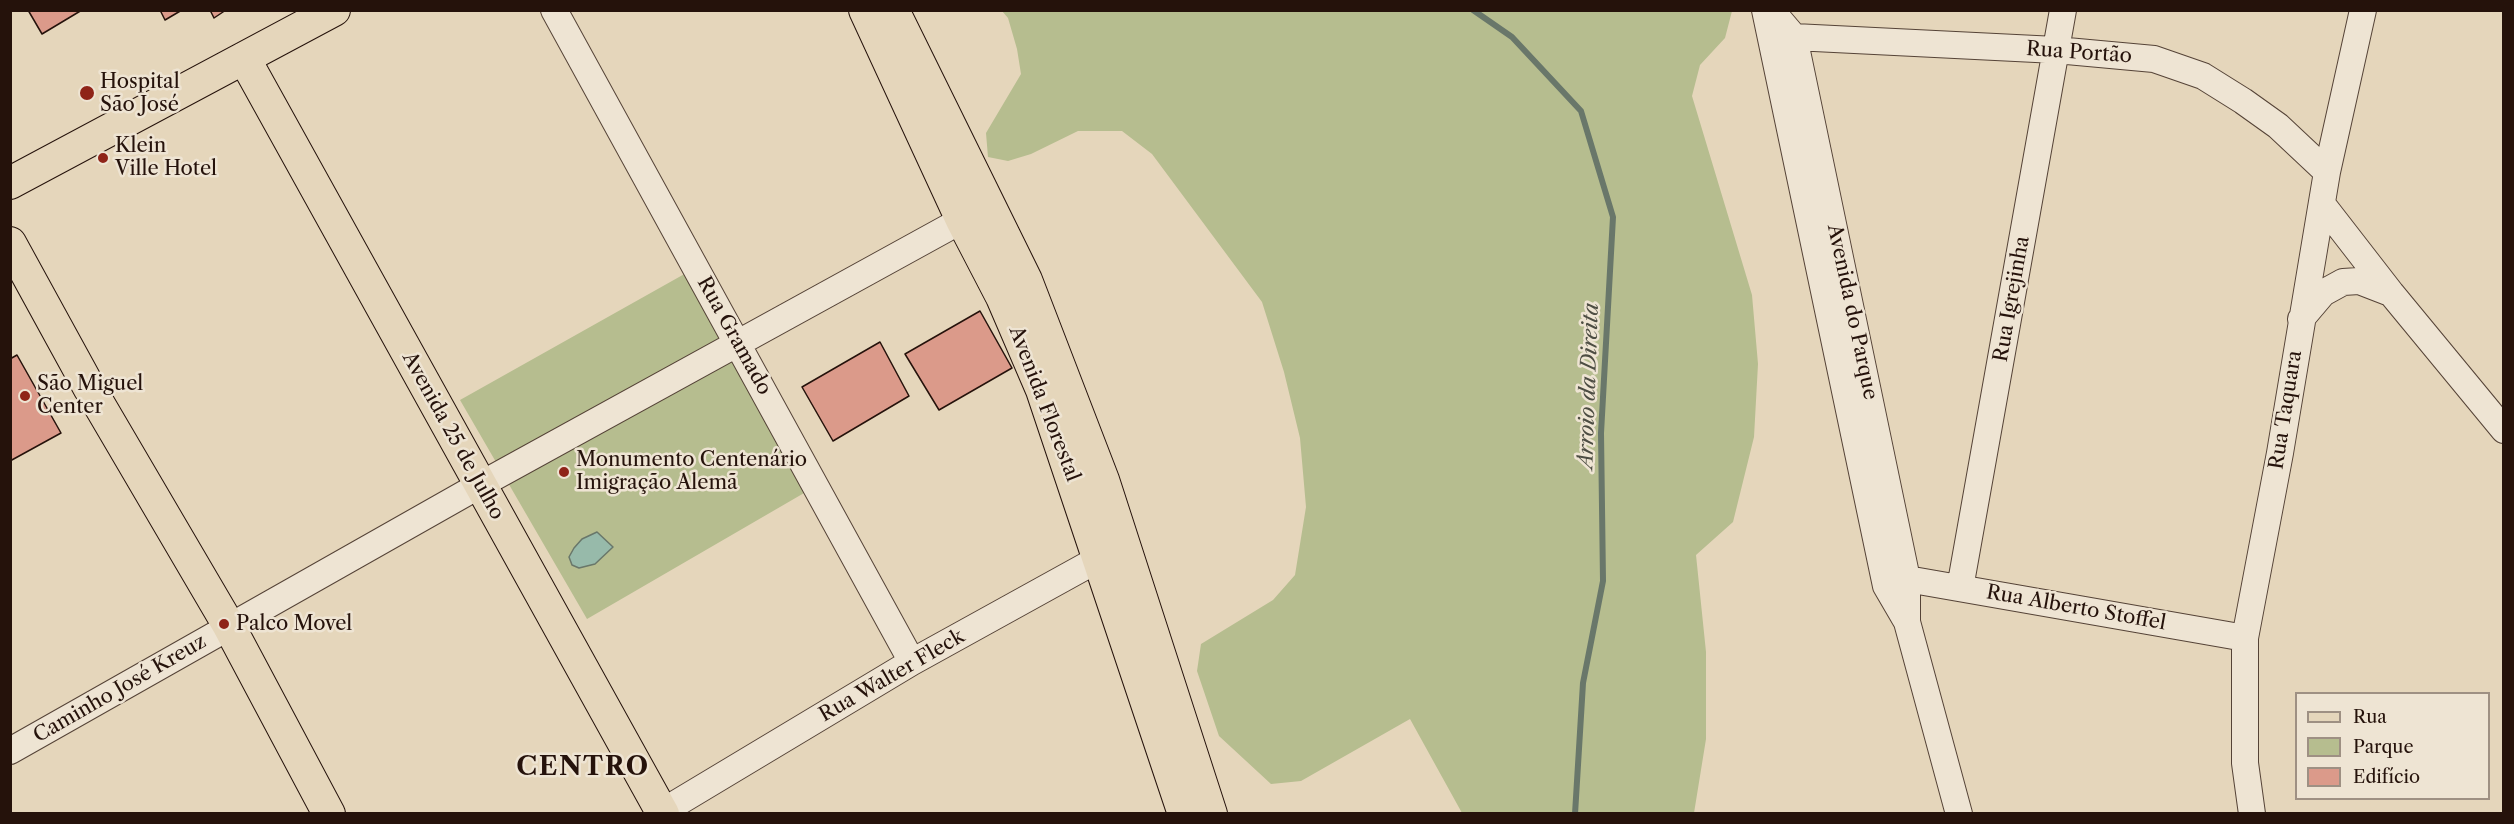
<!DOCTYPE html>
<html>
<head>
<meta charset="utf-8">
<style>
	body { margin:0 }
	#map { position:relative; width:2514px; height:824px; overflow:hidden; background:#e5d6bb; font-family:"Libre Caslon Text",serif }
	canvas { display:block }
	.frame { position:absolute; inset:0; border:12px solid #25120b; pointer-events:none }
	.legend { position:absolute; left:2295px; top:692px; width:195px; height:108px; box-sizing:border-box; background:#eee4d3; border:2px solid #9e9083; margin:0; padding:8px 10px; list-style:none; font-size:18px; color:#25120b }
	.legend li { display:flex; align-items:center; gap:12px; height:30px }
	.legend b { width:30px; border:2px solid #9e9083 }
</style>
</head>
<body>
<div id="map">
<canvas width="2514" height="824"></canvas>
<div class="frame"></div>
<ul class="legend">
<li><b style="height:8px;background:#e5d6bb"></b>Rua</li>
<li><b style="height:16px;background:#b6bd8f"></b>Parque</li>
<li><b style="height:16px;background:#db9a8a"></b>Edifício</li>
</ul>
</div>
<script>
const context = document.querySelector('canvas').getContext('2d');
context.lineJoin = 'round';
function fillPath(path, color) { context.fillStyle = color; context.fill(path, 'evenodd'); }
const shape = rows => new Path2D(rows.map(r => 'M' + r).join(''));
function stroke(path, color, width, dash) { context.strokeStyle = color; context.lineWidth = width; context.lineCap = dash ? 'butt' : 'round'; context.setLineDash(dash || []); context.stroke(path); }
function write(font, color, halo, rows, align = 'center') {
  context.font = font + ' "Libre Caslon Text",serif'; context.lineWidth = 5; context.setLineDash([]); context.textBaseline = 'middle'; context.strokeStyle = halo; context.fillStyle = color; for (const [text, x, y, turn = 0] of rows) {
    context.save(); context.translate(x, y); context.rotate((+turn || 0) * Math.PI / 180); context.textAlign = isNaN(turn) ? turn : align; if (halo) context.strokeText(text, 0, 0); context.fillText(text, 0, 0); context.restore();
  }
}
fillPath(shape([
	[1002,11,1732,11,1725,38,1700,65,1692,96,1752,295,1758,364,1754,437,1733,522,1696,555,1706,652,1706,739,1694,813,1462,813,1410,719,1301,781,1271,784,1219,736,1197,671,1201,644,1273,600,1295,575,1306,507,1300,438,1284,372,1262,302,1152,154,1122,131,1078,131,1031,154,1008,161,988,157,986,133,1021,74,1017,49,1008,18],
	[688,272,811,489,587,619,460,400]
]), '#b6bd8f');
const water = shape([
	[597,532,613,547,595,564,579,568,572,565,569,557,574,548,582,539,597,532]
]);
fillPath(water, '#97baaa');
stroke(water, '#69776a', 1.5);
stroke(shape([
	[1473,10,1512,37,1581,111,1613,217,1601,433,1603,581,1583,683,1575,814]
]), '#69776a', 6);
const building = shape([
	[28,10,82,10,42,34,28,10],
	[160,10,182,10,165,20,160,10],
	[210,10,226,10,214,18,210,10],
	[980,311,1012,368,939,410,905,354,980,311],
	[880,342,909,396,833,441,802,387,880,342],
	[17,355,61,433,10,461,10,359,17,355]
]);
fillPath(building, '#db9a8a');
stroke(building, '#25120b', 1.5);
const minor = shape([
	[554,10,912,662],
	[1765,10,1886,586,1907,622],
	[1771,10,1794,37,1907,579,1907,622,1959,814],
	[1794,37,2056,50,2154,59,2203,76,2243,101,2278,126,2327,172],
	[2322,204,2391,293,2504,430],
	[2301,319,2323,293,2343,282,2359,281,2390,293],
	[1907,579,2245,638],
	[1960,588,2063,10],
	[10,751,480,485,962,220],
	[662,812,912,662,1113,551],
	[2252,814,2245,763,2245,638,2280,453,2327,172,2363,10]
]);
const major = shape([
	[865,10,962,220,1002,297,1042,390,1184,814],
	[893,10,1026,280,1103,480,1211,814],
	[244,58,663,814],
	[10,183,334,10],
	[10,243,90,389,229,626,329,814]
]);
stroke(minor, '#554337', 28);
stroke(major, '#25120b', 34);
stroke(minor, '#eee4d3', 26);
stroke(major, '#e5d6bb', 32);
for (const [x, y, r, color] of [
	[87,93,8,"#8f2418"],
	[103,158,6,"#8f2418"],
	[25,396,6,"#8f2418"],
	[564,472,6,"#8f2418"],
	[224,624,6,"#8f2418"]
]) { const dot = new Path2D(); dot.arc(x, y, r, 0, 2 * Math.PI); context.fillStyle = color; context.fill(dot); stroke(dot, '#eee4d3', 2); }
write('20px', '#25120b', '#eee4d3', [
	["Rua Portão",2079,53,4],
	["Rua Igrejinha",2012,299,-80],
	["Avenida do Parque",1852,312,78],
	["Rua Gramado",734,336,61],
	["Avenida Florestal",1044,404,69],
	["Rua Taquara",2286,410,-81],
	["Avenida 25 de Julho",453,436,61],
	["Rua Alberto Stoffel",2076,608,10],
	["Rua Walter Fleck",892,676,-30],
	["Caminho José Kreuz",120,689,-30]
]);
write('20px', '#25120b', '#eee4d3', [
	["Hospital",100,82],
	["São José",100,105],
	["Klein",115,146],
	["Ville Hotel",115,169],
	["São Miguel",37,384],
	["Center",37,407],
	["Monumento Centenário",576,460],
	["Imigração Alemã",576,483],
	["Palco Movel",236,624]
], 'left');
write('italic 21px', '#4d4d43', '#eee4d3', [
	["Arroio da Direita",1589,386,-88]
]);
context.letterSpacing = '1.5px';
write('bold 26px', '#25120b', '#eee4d3', [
	["CENTRO",583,767]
]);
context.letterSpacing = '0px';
</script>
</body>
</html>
